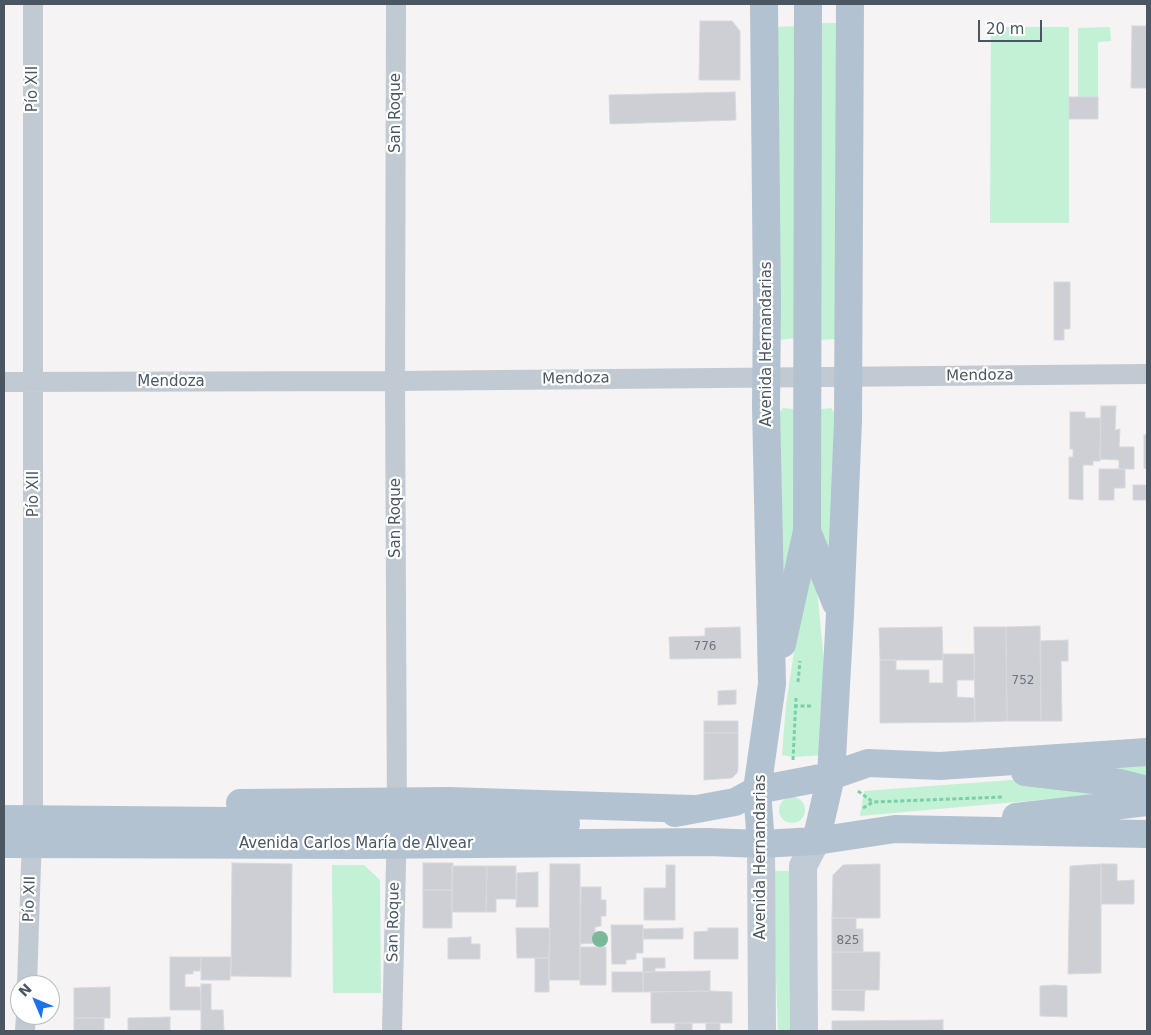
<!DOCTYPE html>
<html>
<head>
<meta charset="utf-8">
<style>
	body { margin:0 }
	#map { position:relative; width:1151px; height:1035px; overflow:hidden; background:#f5f3f3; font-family:"DejaVu Sans",sans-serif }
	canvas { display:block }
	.frame { position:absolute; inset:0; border:5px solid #4a5661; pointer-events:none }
	.north { position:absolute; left:10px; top:975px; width:50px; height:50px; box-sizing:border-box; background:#fff; border:1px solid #b7bbc0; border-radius:50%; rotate:315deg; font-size:14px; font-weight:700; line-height:20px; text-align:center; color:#4a5661 }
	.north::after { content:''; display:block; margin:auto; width:18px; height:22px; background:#1a73e8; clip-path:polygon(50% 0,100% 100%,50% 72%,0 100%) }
	.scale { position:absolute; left:978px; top:20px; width:64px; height:22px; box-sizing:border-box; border:2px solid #4a5661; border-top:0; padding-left:6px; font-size:15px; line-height:18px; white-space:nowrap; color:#4a5661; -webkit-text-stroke:4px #fff; paint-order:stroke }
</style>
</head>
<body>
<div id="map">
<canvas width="1151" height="1035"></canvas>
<div class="frame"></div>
<div class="north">N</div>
<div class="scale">20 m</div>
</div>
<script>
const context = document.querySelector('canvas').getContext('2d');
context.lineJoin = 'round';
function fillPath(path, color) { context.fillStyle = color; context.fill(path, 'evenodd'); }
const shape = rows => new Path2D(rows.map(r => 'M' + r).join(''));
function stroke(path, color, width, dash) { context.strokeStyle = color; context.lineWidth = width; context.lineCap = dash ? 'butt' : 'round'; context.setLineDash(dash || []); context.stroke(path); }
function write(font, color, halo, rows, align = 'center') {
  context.font = font + ' "DejaVu Sans",sans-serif'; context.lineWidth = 4.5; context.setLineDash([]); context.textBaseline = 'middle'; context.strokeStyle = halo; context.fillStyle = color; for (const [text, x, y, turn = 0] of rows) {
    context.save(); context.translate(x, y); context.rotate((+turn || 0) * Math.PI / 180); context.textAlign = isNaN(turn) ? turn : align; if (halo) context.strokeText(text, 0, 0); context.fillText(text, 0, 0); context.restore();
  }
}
fillPath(shape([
	[817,23,838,23,837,339,818,340],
	[797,26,797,338,778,340,778,27],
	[991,27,1069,27,1069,223,990,223],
	[1110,27,1111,41,1098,42,1098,97,1078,97,1078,28],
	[783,408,793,409,795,413,797,529,779,623,779,413],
	[831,408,834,412,838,560,818,540,818,413,822,409],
	[807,565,815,567,828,704,825,755,793,757,782,755,786,705],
	[1147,764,1147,776,1012,765],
	[1038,778,1128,792,860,816,864,791],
	'779 810a13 13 0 1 1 26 0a13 13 0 1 1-26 0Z',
	[332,865,364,865,380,880,381,993,333,993],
	[772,871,791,871,792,1031,778,1031]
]), '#c3f1d5');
const building = shape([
	[700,21,732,21,740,31,740,80,699,80,700,21],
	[1132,26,1147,26,1147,88,1131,88,1132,26],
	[735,92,736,120,610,124,609,95,735,92],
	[1069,97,1098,97,1098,119,1069,119,1069,97],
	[1054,282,1070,282,1070,329,1064,329,1064,340,1054,340,1054,282],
	[1101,406,1116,406,1115,430,1120,429,1119,447,1134,447,1134,469,1119,469,1119,460,1100,459,1101,406],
	[1070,412,1085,412,1085,418,1101,418,1100,461,1093,461,1093,465,1083,465,1083,500,1069,499,1069,457,1073,457,1073,449,1070,449,1070,412],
	[1144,435,1147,435,1147,469,1144,468,1144,435],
	[1099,469,1125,469,1125,488,1114,488,1114,500,1099,500,1099,469],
	[1133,485,1147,485,1147,500,1133,500,1133,485],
	[1040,626,1041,721,1007,721,1006,627,1040,626],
	[740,627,741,658,670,659,669,637,705,636,705,628,740,627],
	[942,627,943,660,880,660,879,628,942,627],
	[974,627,1006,627,1007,721,975,722,974,627],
	[1068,640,1068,661,1061,661,1062,721,1041,721,1040,641,1068,640],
	[943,654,974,654,974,680,957,680,957,697,974,698,975,722,880,723,880,660,896,660,896,670,929,670,929,683,943,683,943,654],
	[736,690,736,704,718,705,718,691,736,690],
	[704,721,738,721,738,733,704,733,704,721],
	[704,733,738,733,738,769,737,773,732,778,704,780,704,733],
	[232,863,292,864,291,977,231,976,232,863],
	[423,863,453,863,452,890,423,890,423,863],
	[550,864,580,864,580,980,549,980,550,864],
	[880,864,880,918,832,918,833,875,843,865,880,864],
	[1101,864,1117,864,1117,881,1134,880,1134,904,1101,904,1101,864],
	[1101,864,1101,973,1068,974,1070,866,1101,864],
	[666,865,675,865,675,920,644,920,644,888,666,888,666,865],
	[452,866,487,866,486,912,452,912,452,866],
	[487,866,516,866,516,899,496,899,496,912,486,912,487,866],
	[538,872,538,907,516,907,517,873,538,872],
	[581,887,601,887,601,900,606,900,606,916,601,916,601,926,595,927,595,943,580,944,581,887],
	[423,890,452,890,452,928,423,928,423,890],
	[832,918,856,918,856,929,863,929,863,952,832,952,832,918],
	[611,925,643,925,643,953,636,953,636,959,626,960,626,964,612,964,611,925],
	[516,928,550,928,549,958,517,958,516,928],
	[683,928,683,939,643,939,643,929,683,928],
	[708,928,738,928,738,959,694,959,694,932,708,931,708,928],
	[471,937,471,944,480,944,480,959,448,959,448,938,471,937],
	[580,947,606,947,606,985,580,985,580,947],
	[832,952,880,952,879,990,832,990,832,952],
	[170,957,201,957,200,971,193,971,193,974,185,974,185,987,200,987,201,1010,170,1010,170,957],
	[201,957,231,957,230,980,201,980,201,957],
	[535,958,549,958,549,992,535,992,535,958],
	[643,958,665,958,665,968,655,968,655,972,643,972,643,958],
	[710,971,710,991,643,992,643,972,710,971],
	[612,972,643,972,643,992,612,992,612,972],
	[201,984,211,984,211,1010,223,1010,224,1031,201,1031,201,984],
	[1054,985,1067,986,1067,1017,1040,1016,1040,986,1054,985],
	[110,987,110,1018,74,1018,74,988,110,987],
	[832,990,865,990,864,1011,832,1010,832,990],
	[710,991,732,992,732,1023,651,1023,651,992,710,991],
	[170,1017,170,1031,128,1031,128,1018,170,1017],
	[74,1018,104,1018,104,1031,74,1031,74,1018],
	[943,1020,943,1031,832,1031,832,1021,943,1020],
	[675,1023,692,1023,692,1031,675,1031,675,1023],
	[706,1023,720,1023,720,1031,706,1031,706,1023]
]);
fillPath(building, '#cdcfd5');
stroke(building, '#d7d9de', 1);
stroke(shape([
	[798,682,800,661],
	[794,706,811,706],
	[793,760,796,698],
	[858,791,873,802],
	[863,808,873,802,1003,797]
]), '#7ad0a6', 3, [4, 2.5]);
stroke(shape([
	[4,382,395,381,1147,374],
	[27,985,33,805,33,4],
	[25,1031,26,1015],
	[392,1031,397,822,395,381,396,4]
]), '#c1cad2', 20);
stroke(shape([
	[761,844,762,1031],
	[804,1031,803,866,816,841]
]), '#c1cbd6', 28);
stroke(shape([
	[807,531,836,603],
	[782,644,807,531,808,4],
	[1025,772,1120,783,1147,790],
	[240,803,449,801,693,809],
	[675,813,735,802,757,790,831,776,868,763,940,766,1147,752],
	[1016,817,1147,802],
	[4,819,566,824],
	[816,841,831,776,840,614,848,421,850,4],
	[4,844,360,845,708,842,761,844,816,841,895,829,1147,834],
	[761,844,757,790,772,684,766,406,767,304,764,4]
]), '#b3c2d1', 28);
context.fillStyle = '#7bb799';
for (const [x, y] of [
	[600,939]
]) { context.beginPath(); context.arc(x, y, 8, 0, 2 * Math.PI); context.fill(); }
write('12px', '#6b747e', null, [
	["776",705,647],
	["752",1023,681],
	["825",848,941]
]);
write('15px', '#4a5661', '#fff', [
	["Pío XII",33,89,-90],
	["San Roque",396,113,-90],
	["Avenida Hernandarias",767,344,-90],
	["Mendoza",980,376,-1],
	["Mendoza",576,379,-1],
	["Mendoza",171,382],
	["Pío XII",34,494,-90],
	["San Roque",396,518,-90],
	["Avenida Carlos María de Alvear",356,844],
	["Avenida Hernandarias",761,857,-90],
	["Pío XII",30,899,-88],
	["San Roque",394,922,-89]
]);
</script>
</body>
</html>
